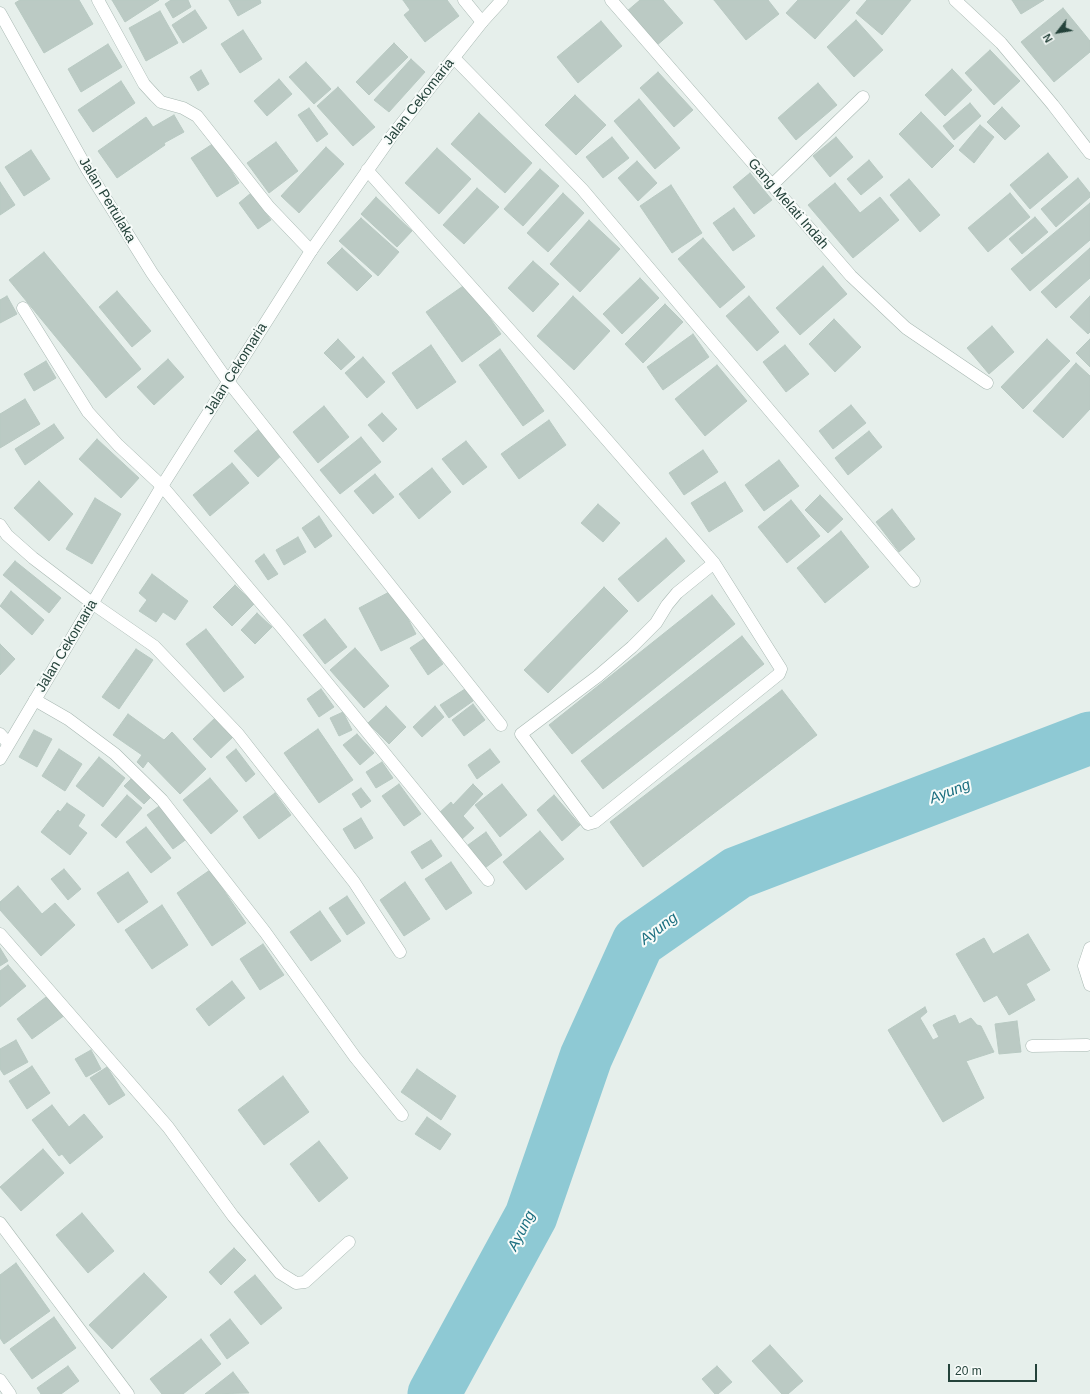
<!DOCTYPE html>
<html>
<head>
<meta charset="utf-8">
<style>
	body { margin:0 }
	#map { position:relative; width:1090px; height:1394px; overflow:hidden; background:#e6efeb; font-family:Helvetica,sans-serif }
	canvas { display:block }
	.north { position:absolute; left:1038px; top:12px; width:40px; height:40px; -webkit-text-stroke:3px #f7fbf9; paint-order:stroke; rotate:239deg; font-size:11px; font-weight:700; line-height:16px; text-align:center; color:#24423a }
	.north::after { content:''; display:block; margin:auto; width:14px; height:18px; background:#24423a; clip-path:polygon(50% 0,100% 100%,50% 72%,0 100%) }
	.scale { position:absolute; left:948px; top:1364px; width:89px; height:18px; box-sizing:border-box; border:2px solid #24423a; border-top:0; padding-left:5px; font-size:12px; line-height:14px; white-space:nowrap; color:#24423a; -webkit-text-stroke:3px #f7fbf9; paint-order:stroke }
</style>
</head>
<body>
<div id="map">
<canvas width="1090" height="1394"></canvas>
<div class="north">N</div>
<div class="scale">20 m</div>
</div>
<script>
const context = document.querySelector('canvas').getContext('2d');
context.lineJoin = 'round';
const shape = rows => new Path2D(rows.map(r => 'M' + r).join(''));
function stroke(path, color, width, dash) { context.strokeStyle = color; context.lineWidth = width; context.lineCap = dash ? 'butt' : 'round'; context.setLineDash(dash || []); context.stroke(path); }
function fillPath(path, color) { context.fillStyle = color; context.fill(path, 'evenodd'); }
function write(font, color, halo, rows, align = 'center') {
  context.font = font + ' Helvetica,sans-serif'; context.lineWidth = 4; context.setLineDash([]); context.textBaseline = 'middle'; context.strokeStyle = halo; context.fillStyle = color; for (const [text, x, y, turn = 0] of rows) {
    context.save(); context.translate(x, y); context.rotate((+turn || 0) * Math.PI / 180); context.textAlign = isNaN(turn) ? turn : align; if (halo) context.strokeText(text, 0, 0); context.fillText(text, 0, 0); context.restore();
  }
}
stroke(shape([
	[434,1394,531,1216,586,1057,638,942,737,873,1090,738]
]), '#8ec9d4', 53);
const building = shape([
	[20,0,79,0,93,24,44,53,15,3,20,0],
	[112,0,159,0,125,22,112,0],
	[171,0,188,0,191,7,173,18,165,4,171,0],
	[229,0,260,0,261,3,238,16,229,0],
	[403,0,447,0,459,16,425,42,404,15,410,10,403,0],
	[640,0,663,0,683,23,656,46,626,12,640,0],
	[714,0,768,0,779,14,746,40,714,0],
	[798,0,850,0,815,39,786,13,798,0],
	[867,0,911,0,882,35,856,13,867,0],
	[1012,0,1044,0,1021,14,1012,0],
	[1063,8,1090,41,1090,52,1054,82,1021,42,1063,8],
	[195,10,207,28,183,43,172,25,195,10],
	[160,11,178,43,146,61,129,28,160,11],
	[856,20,883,50,854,77,827,47,856,20],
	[601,21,622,46,578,83,557,57,601,21],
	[243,30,262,59,240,73,221,44,243,30],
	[394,43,408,57,369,95,356,82,394,43],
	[108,44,122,67,81,92,68,69,108,44],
	[990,50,1020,81,994,105,965,73,990,50],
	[411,59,425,72,389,112,374,100,411,59],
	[306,62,331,89,314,104,289,77,306,62],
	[952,69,972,90,945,116,925,95,952,69],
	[201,70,209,84,198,91,190,77,201,70],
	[658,72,693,110,674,127,640,88,658,72],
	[279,79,292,94,267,116,254,101,279,79],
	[121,81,135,103,93,132,78,110,121,81],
	[818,83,837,105,796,140,778,118,818,83],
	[338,87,375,127,353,146,317,106,338,87],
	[575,95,606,125,576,155,545,125,575,95],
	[639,99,680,148,655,169,614,121,639,99],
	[970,103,981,116,954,140,943,126,970,103],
	[1002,107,1020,126,1005,140,987,122,1002,107],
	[309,108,328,134,317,142,298,115,309,108],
	[921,112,954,146,932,168,899,134,921,112],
	[479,113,532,163,505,193,451,144,479,113],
	[174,115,184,132,164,143,165,145,117,178,98,151,146,117,153,127,174,115],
	[980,125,994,137,974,163,959,150,980,125],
	[612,137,629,158,603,178,586,157,612,137],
	[836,137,853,157,830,177,813,156,836,137],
	[276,142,298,171,269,193,247,163,276,142],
	[214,143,239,183,217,197,191,158,214,143],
	[326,147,344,164,299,213,281,196,326,147],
	[437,148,471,179,439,214,405,183,437,148],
	[31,150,50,179,24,196,5,167,31,150],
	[1048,153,1068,177,1030,209,1010,185,1048,153],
	[869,160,883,177,861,195,847,179,869,160],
	[637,161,657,183,638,201,618,178,637,161],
	[540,169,559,186,523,226,504,209,540,169],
	[750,173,772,200,754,214,733,187,750,173],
	[1078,178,1090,193,1090,197,1056,227,1041,209,1078,178],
	[909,179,940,215,920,232,890,195,909,179],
	[0,182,15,205,0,215,0,182],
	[835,183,860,213,880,197,899,220,853,258,808,205,835,183],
	[671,185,702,233,672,253,640,206,671,185],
	[477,188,499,207,464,244,443,225,477,188],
	[251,193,271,220,258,229,239,203,251,193],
	[563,193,584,213,548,252,527,233,563,193],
	[1010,193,1030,217,988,252,968,228,1010,193],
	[376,197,412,231,397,247,361,214,376,197],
	[1090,203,1090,240,1030,291,1011,269,1090,203],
	[734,208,755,236,733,251,713,223,734,208],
	[1035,217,1048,232,1022,254,1009,239,1035,217],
	[361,218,399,252,378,276,339,241,361,218],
	[589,220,620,249,580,292,550,264,589,220],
	[703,238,745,287,720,308,678,259,703,238],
	[342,248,372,276,357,291,327,263,342,248],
	[1090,248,1090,278,1056,308,1041,292,1090,248],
	[44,252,141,369,106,398,9,280,44,252],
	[533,261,559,284,533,312,508,288,533,261],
	[823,266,847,294,800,335,776,308,823,266],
	[640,278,659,298,622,334,603,314,640,278],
	[466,284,501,334,462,362,426,312,466,284],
	[117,291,151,331,132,347,99,307,117,291],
	[7,296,17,314,0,323,0,300,7,296],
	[573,296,610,331,574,370,537,336,573,296],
	[749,296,779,332,757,351,726,316,749,296],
	[1090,296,1090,332,1088,334,1070,317,1090,296],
	[665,304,683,322,643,363,625,344,665,304],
	[834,319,861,347,835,372,809,344,834,319],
	[992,326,1014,352,989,374,967,348,992,326],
	[693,334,709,357,663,390,647,367,693,334],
	[338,339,355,357,341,370,324,353,338,339],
	[1047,339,1070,361,1023,409,1001,387,1047,339],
	[1090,339,1090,367,1076,353,1090,339],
	[431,345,456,382,417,409,392,373,431,345],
	[785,345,809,374,786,392,763,362,785,345],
	[500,349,544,411,523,426,479,365,500,349],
	[363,357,385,382,367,398,345,373,363,357],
	[168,359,184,377,154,405,137,387,168,359],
	[46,361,56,378,34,391,24,374,46,361],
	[1076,363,1090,376,1090,409,1063,438,1033,411,1076,363],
	[717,365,747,401,705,436,675,399,717,365],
	[25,399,40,424,0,448,0,414,25,399],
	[851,405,866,423,833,449,819,431,851,405],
	[324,406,349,437,318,463,293,432,324,406],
	[382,413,397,429,383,442,368,425,382,413],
	[549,420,566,445,519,479,501,454,549,420],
	[54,424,64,438,25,465,15,449,54,424],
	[261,427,284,453,258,477,234,451,261,427],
	[869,431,882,447,848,475,835,458,869,431],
	[361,437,381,462,340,494,320,470,361,437],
	[97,439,139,478,121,498,79,459,97,439],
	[466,441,487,467,463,485,442,459,466,441],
	[703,450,718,472,684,495,669,473,703,450],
	[779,460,799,486,764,511,745,485,779,460],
	[232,463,249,483,210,516,193,495,232,463],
	[432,468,451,492,419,519,399,494,432,468],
	[375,474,394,497,373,514,354,491,375,474],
	[39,481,73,514,49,541,14,508,39,481],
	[725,482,743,511,709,532,691,503,725,482],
	[820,495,843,519,828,533,805,510,820,495],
	[95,498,121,514,92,564,66,549,95,498],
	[791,500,820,536,787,563,758,527,791,500],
	[598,504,620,523,603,542,581,523,598,504],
	[892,509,915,539,899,552,876,522,892,509],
	[319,516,332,536,315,548,302,528,319,516],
	[841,531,869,567,825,603,797,568,841,531],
	[298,537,306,552,284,565,276,550,298,537],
	[666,538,685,561,638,602,618,579,666,538],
	[264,554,278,574,268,580,255,561,264,554],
	[15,561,61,598,49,613,3,575,15,561],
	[152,574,188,601,175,620,163,612,156,622,139,611,147,600,139,593,152,574],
	[235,585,254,604,232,626,213,607,235,585],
	[604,587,628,611,548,693,524,670,604,587],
	[393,590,416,634,381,651,359,608,393,590],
	[11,591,44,620,32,635,0,606,11,591],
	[712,595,735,624,572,754,549,725,712,595],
	[257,613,272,627,255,644,241,630,257,613],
	[325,619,347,647,325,664,303,635,325,619],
	[206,629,244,677,224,692,186,644,206,629],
	[742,636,764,664,603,789,581,761,742,636],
	[425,638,443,664,428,675,410,648,425,638],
	[0,644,15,659,0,675,0,644],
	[355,648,389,686,364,708,330,670,355,648],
	[136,649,153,660,119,709,102,697,136,649],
	[321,689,334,707,319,717,307,699,321,689],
	[465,689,473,701,449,718,440,705,465,689],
	[782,690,817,735,643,867,610,822,782,690],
	[473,704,485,720,464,736,452,720,473,704],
	[386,706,406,727,389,744,368,723,386,706],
	[435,706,444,717,422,737,413,727,435,706],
	[343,712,352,730,339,736,330,718,343,712],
	[128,714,164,740,172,732,206,769,180,794,148,761,143,768,137,762,142,755,113,735,128,714],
	[216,717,234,736,211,758,193,739,216,717],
	[318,729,353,780,319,803,284,753,318,729],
	[34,730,52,739,37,767,19,757,34,730],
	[357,734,374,753,360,765,343,745,357,734],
	[59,749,82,764,65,791,42,776,59,749],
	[236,749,255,774,246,782,226,757,236,749],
	[490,749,500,762,477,779,468,765,490,749],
	[99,757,125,778,103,807,76,786,99,757],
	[382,762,393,778,376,788,366,772,382,762],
	[210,778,238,811,211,834,183,800,210,778],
	[131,779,151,797,144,804,124,786,131,779],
	[399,784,421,814,404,826,382,796,399,784],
	[473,784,483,794,463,816,474,828,461,840,438,814,451,802,453,805,473,784],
	[502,784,527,815,500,837,475,805,502,784],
	[361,788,371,801,361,808,352,794,361,788],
	[275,793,291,815,259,839,243,817,275,793],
	[127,795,142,808,116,838,101,825,127,795],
	[554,795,580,825,562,841,537,810,554,795],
	[67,803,85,815,78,826,87,833,70,855,41,832,58,810,60,812,67,803],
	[162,804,188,838,173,849,147,815,162,804],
	[361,818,373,838,355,849,343,829,361,818],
	[146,827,171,858,151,873,126,842,146,827],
	[540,831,564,859,526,890,503,862,540,831],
	[486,832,502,855,485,868,468,845,486,832],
	[431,840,442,856,422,869,411,852,431,840],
	[451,862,472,893,446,910,425,879,451,862],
	[64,869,81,889,68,900,51,879,64,869],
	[210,870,246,923,212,946,177,893,210,870],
	[128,872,148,902,118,923,97,893,128,872],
	[405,882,430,919,404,936,380,900,405,882],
	[18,886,42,914,55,903,75,925,41,956,0,910,0,902,18,886],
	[347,896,365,923,347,935,329,908,347,896],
	[162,905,188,945,152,969,125,930,162,905],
	[320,911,341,941,311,961,290,932,320,911],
	[1028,934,1050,970,1026,984,1035,1000,1009,1015,997,995,984,1002,956,954,984,938,993,954,1028,934],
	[263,944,284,975,260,990,240,959,263,944],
	[0,948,8,961,0,966,0,948],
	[8,965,26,986,0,1007,0,971,8,965],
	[232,981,245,998,209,1026,196,1009,232,981],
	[50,994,65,1015,32,1039,17,1019,50,994],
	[925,1007,927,1012,920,1018,933,1040,939,1037,933,1025,938,1022,955,1015,959,1024,971,1018,977,1025,981,1026,994,1052,966,1061,984,1098,943,1122,888,1030,925,1007],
	[1017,1021,1021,1052,999,1054,995,1024,1017,1021],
	[16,1040,28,1062,4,1075,0,1069,0,1049,16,1040],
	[91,1050,101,1069,86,1077,75,1059,91,1050],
	[32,1066,50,1093,27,1109,9,1081,32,1066],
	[107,1067,125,1095,109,1105,90,1078,107,1067],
	[417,1069,456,1096,441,1120,401,1092,417,1069],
	[283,1076,309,1112,264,1145,238,1110,283,1076],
	[52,1105,69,1127,84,1114,103,1137,70,1164,62,1154,59,1156,32,1120,52,1105],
	[427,1117,451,1134,440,1150,415,1134,427,1117],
	[319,1141,348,1178,319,1202,290,1164,319,1141],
	[43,1149,64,1173,21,1211,0,1187,43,1149],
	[82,1213,114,1251,88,1273,56,1235,82,1213],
	[234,1248,246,1260,221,1285,209,1272,234,1248],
	[16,1263,50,1311,4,1344,0,1338,0,1275,16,1263],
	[144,1273,167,1297,112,1349,89,1325,144,1273],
	[255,1275,282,1308,261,1325,234,1292,255,1275],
	[54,1317,76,1348,32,1379,10,1349,54,1317],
	[230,1319,249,1343,227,1359,210,1335,230,1319],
	[201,1339,221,1364,183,1394,162,1394,150,1379,201,1339],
	[770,1345,803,1381,788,1394,782,1394,752,1361,770,1345],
	[68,1366,79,1381,61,1394,41,1394,37,1388,68,1366],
	[717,1366,732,1382,718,1394,715,1394,702,1379,717,1366],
	[233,1372,249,1393,205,1394,233,1372]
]);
fillPath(building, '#bbcac4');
stroke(building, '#b8c9c2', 1);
const service = shape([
	[1090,948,1084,966,1090,985],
	[1032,1046,1087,1045]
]);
const minor = shape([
	[98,0,144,84,155,96,161,102,183,108,197,116,269,207,311,251],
	[464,0,482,22],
	[611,0,851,276,906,328,987,383],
	[955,0,1001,43,1053,105,1090,153],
	[454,58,582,189,914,581],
	[367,170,566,393,714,563,781,669,779,674,595,822,588,824,521,734,598,676,632,647,656,623,667,605,677,593,714,563],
	[772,185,863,97],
	[23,308,88,412,118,445,162,486,284,630,488,880],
	[227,380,501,725],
	[0,525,7,535,33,558,92,603,154,646,238,734,354,882,400,952],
	[35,700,68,719,115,754,162,800,265,932,355,1057,402,1115],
	[0,734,8,743],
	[0,934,168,1127,233,1216,280,1273,296,1283,305,1282,349,1242],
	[0,1223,128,1394],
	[0,1380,10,1394]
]);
const tertiary = shape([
	[0,13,87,169,152,273,227,380],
	[0,759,162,486,311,251,391,137,482,22,502,0]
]);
stroke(service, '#a8b8b2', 13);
stroke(minor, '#a8b8b2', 13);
stroke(tertiary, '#a8b8b2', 13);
stroke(service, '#fff', 12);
stroke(minor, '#fff', 12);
stroke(tertiary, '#fff', 12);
write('14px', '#24423a', '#f7fbf9', [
	["Jalan Cekomaria",419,102,-52],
	["Jalan Pertulaka",107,200,59],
	["Gang Melati Indah",788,204,49],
	["Jalan Cekomaria",236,369,-58],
	["Jalan Cekomaria",67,646,-59]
]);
write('italic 15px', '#1c6f80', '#f7fbf9', [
	["Ayung",950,792,-21],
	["Ayung",659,929,-37],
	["Ayung",522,1231,-63]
]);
</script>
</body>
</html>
